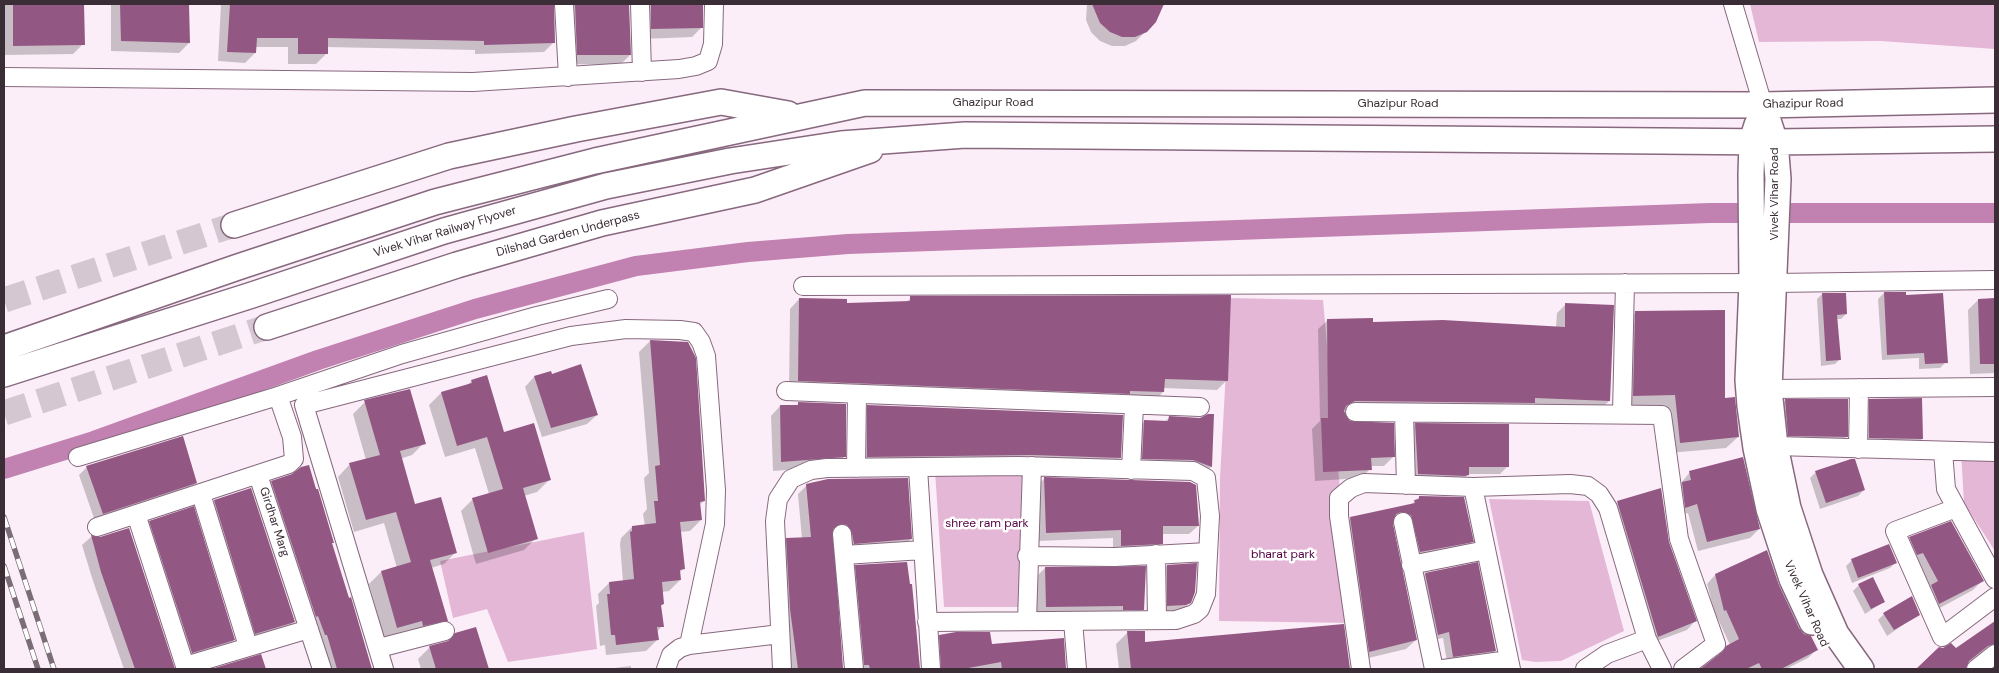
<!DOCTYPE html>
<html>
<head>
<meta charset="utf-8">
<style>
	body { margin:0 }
	#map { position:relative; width:1999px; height:673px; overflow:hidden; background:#fceef8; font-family:"DM Sans",sans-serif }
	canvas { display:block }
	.frame { position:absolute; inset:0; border:5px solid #3a2d36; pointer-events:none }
</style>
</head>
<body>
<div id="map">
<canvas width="1999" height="673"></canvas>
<div class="frame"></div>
</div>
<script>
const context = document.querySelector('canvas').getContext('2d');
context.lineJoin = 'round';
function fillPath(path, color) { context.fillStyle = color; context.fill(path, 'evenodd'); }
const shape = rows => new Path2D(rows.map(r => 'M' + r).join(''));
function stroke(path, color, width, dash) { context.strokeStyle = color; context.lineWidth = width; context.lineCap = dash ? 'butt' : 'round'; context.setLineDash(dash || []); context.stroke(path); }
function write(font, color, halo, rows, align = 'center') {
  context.font = font + ' "DM Sans",sans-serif'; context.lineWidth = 5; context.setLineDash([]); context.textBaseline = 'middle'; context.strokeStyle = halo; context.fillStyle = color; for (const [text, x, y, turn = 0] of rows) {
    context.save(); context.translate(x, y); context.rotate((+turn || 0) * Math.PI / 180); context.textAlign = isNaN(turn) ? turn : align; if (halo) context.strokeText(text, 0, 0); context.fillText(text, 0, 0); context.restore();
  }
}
fillPath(shape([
	[1750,4,1995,4,1995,49,1880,41,1759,42],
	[1230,298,1323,300,1352,623,1219,621,1220,478],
	[1961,452,1995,457,1995,551,1964,503],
	[935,471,1037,476,1036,607,944,607],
	[1489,499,1589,501,1624,631,1561,661,1535,662,1522,660],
	[584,532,597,649,508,662,487,609,453,618,440,561]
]), '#e5b7d7');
fillPath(shape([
	[4,4,83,4,83,44,73,54,4,55],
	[111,4,188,4,189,43,179,53,111,51],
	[221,4,552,4,554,42,544,52,475,54,475,50,326,47,326,54,316,64,288,64,288,47,255,47,255,53,245,63,218,61],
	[555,4,702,4,702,27,692,37,642,39,634,4,628,4,630,55,620,65,568,64,563,8],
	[1087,4,1160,4,1160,10,1155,22,1136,41,1125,46,1112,46,1100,41,1091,32,1086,20],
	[1884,293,1905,296,1946,362,1940,368,1919,369,1919,358,1882,360,1878,299],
	[1822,294,1846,314,1841,319,1836,319,1840,359,1835,364,1821,366,1817,299],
	[911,298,1227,380,1217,390,1163,388,1163,392,1154,402,789,390,790,309,799,299,846,304,906,302],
	[1995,299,1995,373,1970,374,1968,310,1978,300],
	[1566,304,1609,401,1600,410,1342,411,1349,423,1393,457,1384,466,1370,466,1370,469,1361,478,1315,481,1312,429,1320,421,1318,329,1328,320,1372,324,1556,327,1557,313],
	[1636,312,1724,399,1738,437,1726,448,1669,453,1664,406,1622,406,1624,324],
	[650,341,704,501,699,505,701,520,690,531,680,532,683,569,679,573,680,580,669,591,662,592,663,604,660,607,662,626,657,632,657,640,646,651,606,655,605,645,600,646,596,606,599,603,598,594,609,583,623,582,620,544,621,538,632,527,645,526,643,514,647,509,644,478,649,473,639,352],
	[551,372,552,376,597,415,587,424,542,437,525,387,534,377],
	[472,381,503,433,549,480,537,492,524,496,536,538,524,550,476,564,461,511,473,499,489,494,475,448,445,457,429,405,441,393,467,385],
	[1847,400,1846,437,1837,446,1780,444,1776,410,1785,401],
	[1870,400,1922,439,1913,448,1860,447,1861,409],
	[365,402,424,443,412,455,400,459,414,506,456,552,444,564,431,568,447,620,435,632,385,640,369,584,381,572,397,568,384,523,354,532,338,477,350,464,366,460,353,414],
	[799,403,844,457,835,466,773,471,771,416,780,406,796,406],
	[868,406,1120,458,1110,467,858,466,859,415],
	[1212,416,1211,467,1202,476,1133,468,1135,431,1144,422,1164,422,1169,418,1200,419],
	[1415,424,1508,466,1500,474,1468,474,1459,483,1411,482,1407,433],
	[87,467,196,483,188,491,95,521,79,475],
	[1690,472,1759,529,1750,538,1698,551,1688,513,1676,516,1673,493],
	[1816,472,1864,490,1858,496,1820,509,1810,478],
	[293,475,331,544,369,669,329,669,266,488,272,482],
	[907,479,911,539,902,547,845,552,838,533,831,533,842,669,788,669,778,548,787,540,802,539,798,494,807,485,814,482],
	[1044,479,1198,526,1189,534,1162,534,1162,543,1153,552,1113,554,1113,538,1038,541,1036,487],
	[1419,497,1472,541,1463,550,1411,561,1402,524,1392,521,1416,640,1406,649,1360,660,1341,528,1351,518,1411,505],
	[215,501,294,622,285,631,246,642,205,510],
	[1618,503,1668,543,1695,621,1687,630,1649,644,1609,511],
	[150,522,234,640,223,651,181,663,139,533],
	[128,529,175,669,124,669,93,581,82,545,91,537,100,538],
	[1910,538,1982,581,1973,590,1938,609,1901,547],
	[1852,560,1896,562,1890,568,1852,583,1846,566],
	[1477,564,1495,651,1489,657,1447,662,1443,638,1432,640,1419,580,1425,574],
	[856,566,911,585,919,669,856,669,847,575],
	[1167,566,1190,602,1180,612,1159,615,1158,575],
	[1045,568,1143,609,1134,618,1037,616,1036,577],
	[1715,575,1778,586,1798,629,1817,649,1808,658,1786,669,1702,669,1730,645,1717,617,1716,618,1707,584],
	[1859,585,1883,602,1865,614,1853,591],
	[1884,614,1919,614,1887,636,1878,620],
	[1995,622,1995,663,1989,655,1981,654,1965,667,1965,669,1918,669,1939,648,1956,650],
	[1343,625,1349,669,1119,669,1116,644,1128,632,1144,643],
	[475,628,488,669,421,669,418,659,430,647,448,643],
	[940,637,991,645,1063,639,1065,669,932,669,931,645],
	[631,666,631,669,613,669,614,668]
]), '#0003');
stroke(shape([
	[4,469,94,441,318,360,475,309,636,266,748,252,848,244,1710,213,1995,213]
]), '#c282b1', 20);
fillPath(shape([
	[13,4,84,4,85,45,13,46],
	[120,4,189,4,190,43,121,41],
	[230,4,554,4,555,43,484,45,484,41,328,38,328,54,298,54,298,38,257,38,256,53,227,52],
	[575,4,629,4,631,55,577,55],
	[651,4,703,4,703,28,651,29],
	[1092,4,1164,4,1156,22,1147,32,1135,37,1122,37,1110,32,1100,23],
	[1884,292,1906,292,1906,295,1943,293,1948,363,1925,364,1924,353,1887,355],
	[1822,293,1846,293,1847,314,1837,315,1841,360,1826,361],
	[1231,295,1228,381,1165,379,1164,392,1130,391,1130,394,798,381,799,298,847,299,847,303,910,301,910,296],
	[1995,298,1995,364,1980,364,1978,299],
	[1565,303,1614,305,1610,401,1535,398,1535,403,1355,401,1346,406,1344,411,1350,421,1394,423,1395,457,1371,458,1372,470,1323,472,1321,418,1328,418,1327,319,1373,318,1373,322,1443,320,1565,327],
	[1725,310,1725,398,1735,397,1739,437,1680,443,1675,395,1633,396,1635,311],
	[650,340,688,342,696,358,705,501,700,502,702,520,680,522,685,569,680,570,681,580,662,582,664,604,661,605,664,627,657,627,659,640,616,645,615,635,611,635,607,594,610,594,609,582,634,579,630,532,632,531,632,526,656,523,654,501,658,501,655,466,660,465],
	[581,364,598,415,551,428,534,376,551,371,552,374],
	[487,375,504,432,534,423,551,480,523,488,538,539,488,553,472,498,503,489,487,437,457,446,441,392,472,383,471,380],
	[410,389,426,444,400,451,415,504,441,497,457,553,430,560,448,621,423,626,422,621,397,628,381,571,411,562,396,512,366,520,349,463,380,455,364,400],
	[1922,398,1923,439,1869,438,1869,399],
	[1785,399,1848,399,1848,437,1788,436],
	[798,402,846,404,846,457,781,462,780,405,798,405],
	[867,405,1123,415,1121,458,1032,455,867,457],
	[1208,414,1214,414,1212,467,1193,460,1142,459,1144,420,1168,421,1169,416,1200,418],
	[1415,423,1509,424,1509,467,1469,467,1469,475,1465,476,1418,474],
	[183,436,197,483,103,514,86,466],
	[1743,457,1760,529,1707,542,1697,504,1685,508,1682,482,1691,480,1689,471],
	[1851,459,1855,459,1865,490,1826,503,1815,471],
	[309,465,316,489,318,489,334,543,332,543,349,598,351,597,372,669,337,669,327,635,325,635,318,616,316,617,271,481,292,474,301,467],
	[1044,477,1190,482,1196,485,1199,526,1163,526,1163,544,1121,546,1121,530,1046,533],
	[908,478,912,539,854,544,852,533,847,525,841,524,833,529,843,668,798,669,790,609,786,538,811,537,806,484,828,479],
	[251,488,295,622,255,634,214,500],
	[1661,488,1669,542,1697,621,1658,637,1617,501],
	[1419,496,1464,497,1474,542,1420,552,1411,515,1401,512,1396,514,1393,524,1417,640,1369,652,1350,517,1415,503,1414,500,1419,499],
	[194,506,235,640,192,653,149,521],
	[1951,521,1984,581,1939,604,1931,585,1938,581,1923,553,1917,555,1909,537],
	[129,528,175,669,135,669,101,572,91,535,100,537],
	[1889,544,1897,563,1858,578,1851,559],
	[1767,550,1779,585,1799,628,1804,634,1811,636,1818,650,1781,669,1762,669,1759,663,1746,669,1700,669,1722,652,1726,646,1739,639,1726,610,1724,611,1715,574],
	[907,562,910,584,912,584,920,669,870,669,869,665,864,665,855,565],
	[1478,562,1496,651,1453,657,1449,632,1438,635,1425,573],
	[1197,563,1195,592,1191,603,1186,605,1167,606,1167,565],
	[1146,566,1144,610,1123,610,1123,606,1046,607,1045,567],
	[1873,577,1885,602,1871,609,1858,584],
	[1912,596,1920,615,1894,630,1883,613],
	[1995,621,1995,644,1988,646,1969,661,1966,669,1916,669,1939,647,1943,648,1951,643,1956,648],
	[1344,624,1350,669,1131,669,1127,631,1145,631,1145,642],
	[476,627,489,669,436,669,429,646,448,641,455,633],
	[956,632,990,632,992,644,1064,638,1066,669,1002,669,1001,662,963,669,941,669,939,635],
	[261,654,266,669,211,669]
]), '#935784');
stroke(shape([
	[4,300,234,225],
	[4,413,267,327]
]), '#d5c7d1', 25, [25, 12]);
const street = shape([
	[564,4,568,77],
	[640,4,642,72],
	[1733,4,1763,105],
	[4,77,473,82,679,69,696,66,708,61,713,44,714,4],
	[803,286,1774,283,1995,280],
	[1769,389,1995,387],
	[786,391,1200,407],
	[1355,412,1662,415,1679,539,1716,644,1683,669],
	[1404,413,1406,485],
	[1622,413,1625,283],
	[1775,446,1995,452],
	[1858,449,1859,388],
	[1943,451,1946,489,1995,579],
	[78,457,278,396,402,354,537,316,608,299],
	[856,468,857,394],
	[918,468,931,669],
	[1131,470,1134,405],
	[258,475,322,669],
	[1473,487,1511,669],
	[201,494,248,646],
	[1956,508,1895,531,1942,637,1995,597],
	[136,514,186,669],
	[1403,522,1434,669],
	[97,527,289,464,294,459,292,437,278,396],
	[842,534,854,669],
	[1156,554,1157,620],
	[844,555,923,550],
	[1027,556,1115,557,1208,552],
	[1411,565,1486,550],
	[1027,621,1032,466],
	[1073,621,1077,669],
	[379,648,445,631],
	[185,666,309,629],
	[384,669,304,405,571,336,626,329,680,330,694,332,701,342,706,356,716,490,715,524,689,645],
	[666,669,671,655,680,648,689,645,780,634],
	[782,669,775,521,778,499,791,479,811,470,827,468,1019,466,1193,471,1206,478,1210,516,1206,594,1200,609,1194,614,1176,620,927,622],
	[1361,669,1339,516,1339,498,1351,488,1364,483,1473,487,1570,484,1588,486,1599,494,1608,508,1647,639,1662,669],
	[1443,669,1509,660],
	[1585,669,1607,654,1647,639],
	[1976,669,1995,654]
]);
const secondary = shape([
	[1763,105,1775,142,1778,179,1769,389,1775,446,1788,508,1810,575,1836,634,1861,669],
	[1757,125,1752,141,1751,175,1752,283,1748,380,1750,406,1756,448,1769,509,1792,579,1812,622],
	[234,225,449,156,576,129,721,102,788,114],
	[267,327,457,265,602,223,755,190,870,150],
	[4,348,238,267,435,202,595,161,865,103,1763,105,1995,100],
	[4,374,252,295,444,231,606,186,730,161,841,144,965,135,1775,142,1995,139]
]);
stroke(street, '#87687e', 20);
stroke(secondary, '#87687e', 28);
stroke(street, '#fff', 18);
stroke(secondary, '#fff', 25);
const rail = shape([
	[4,517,54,669],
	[4,566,38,669]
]);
stroke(rail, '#7a6d76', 5.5);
stroke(rail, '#fff', 4, [11]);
write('12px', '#3a2d36', '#fff', [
	["Ghazipur Road",993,103],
	["Ghazipur Road",1398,104],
	["Ghazipur Road",1803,104,-1],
	["Vivek Vihar Road",1775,194,-90],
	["Vivek Vihar Railway Flyover",445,232,-17],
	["Dilshad Garden Underpass",568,234,-15],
	["Girdhar Marg",274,522,72],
	["Vivek Vihar Road",1806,604,66]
]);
write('12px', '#500042', '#fff', [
	["shree ram park",987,524],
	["bharat park",1283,555]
]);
</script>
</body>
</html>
